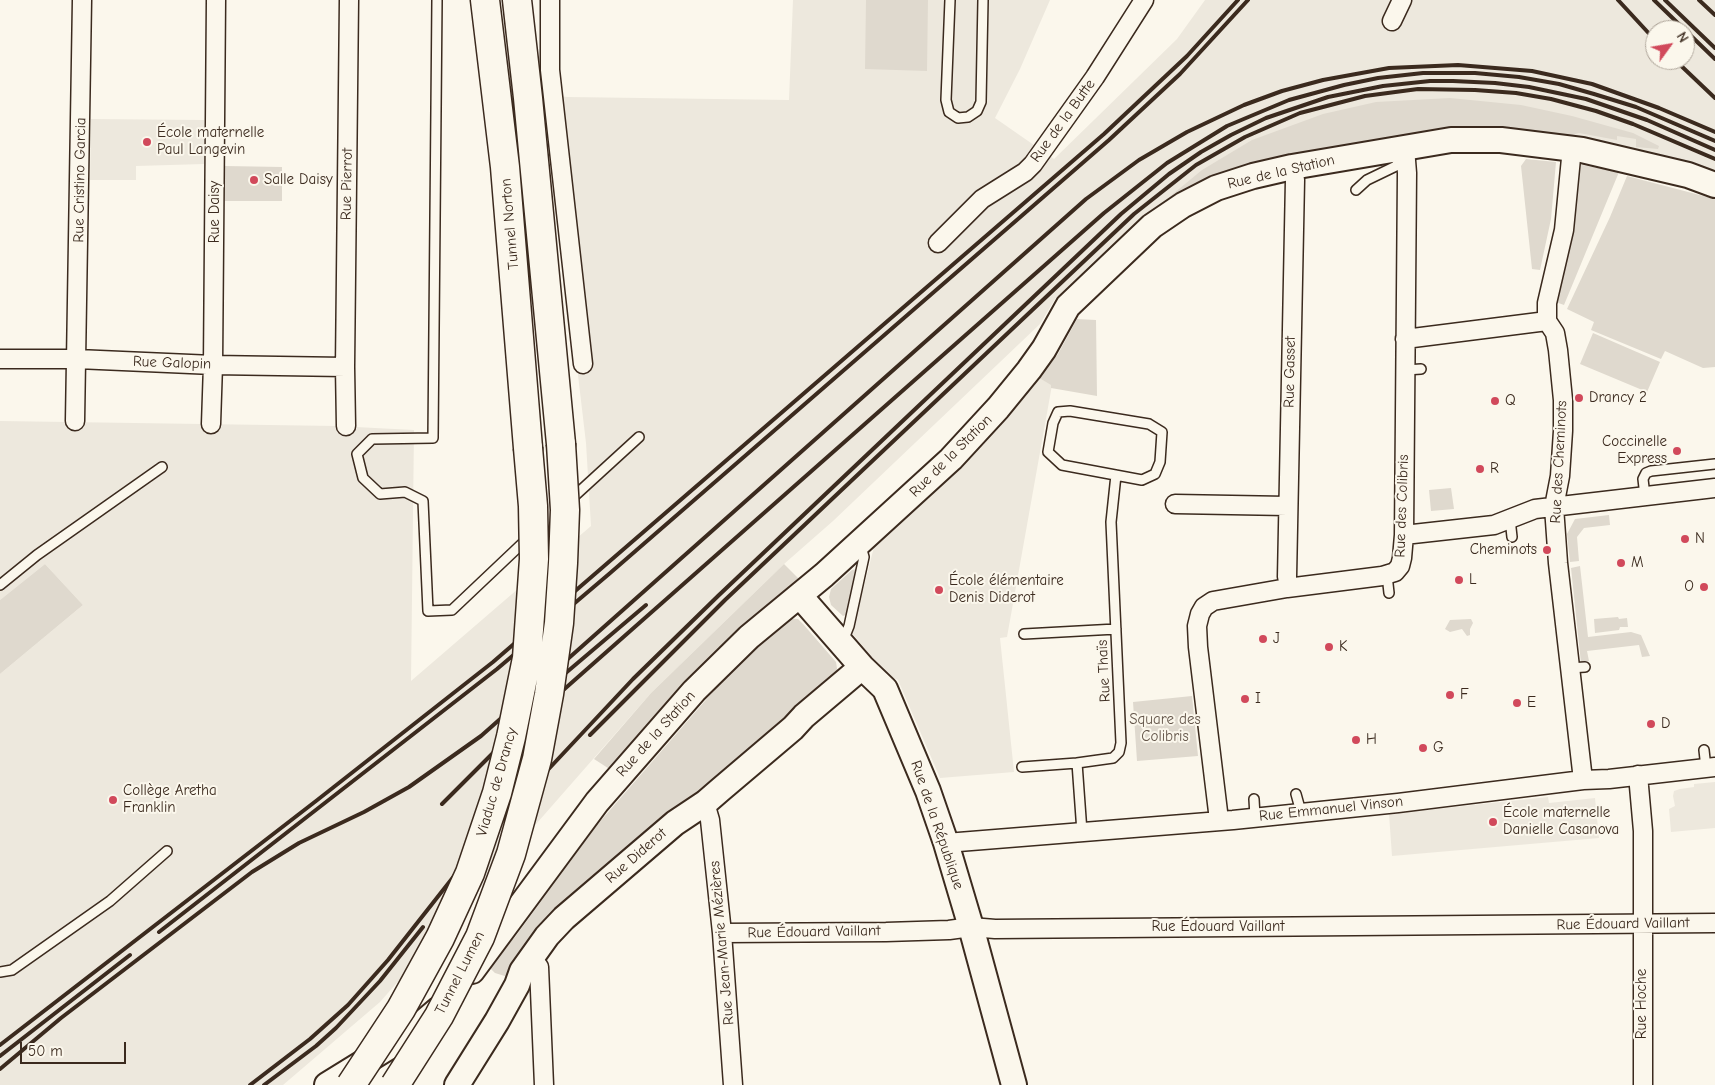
<!DOCTYPE html>
<html>
<head>
<meta charset="utf-8">
<style>
	body { margin:0 }
	#map { position:relative; width:1715px; height:1085px; overflow:hidden; background:#fbf7ec; font-family:"Comic Neue",sans-serif }
	canvas { display:block }
	.north { position:absolute; left:1645px; top:20px; width:50px; height:50px; box-sizing:border-box; background:#fbf7ec; border:1px solid #aea59a; border-radius:50%; rotate:58deg; font-size:14px; font-weight:700; line-height:20px; text-align:center; color:#3b2a1e }
	.north::after { content:''; display:block; margin:auto; width:18px; height:22px; background:#d1495b; clip-path:polygon(50% 0,100% 100%,50% 72%,0 100%) }
	.scale { position:absolute; left:20px; top:1042px; width:106px; height:22px; box-sizing:border-box; border:2px solid #3b2a1e; border-top:0; padding-left:6px; font-size:15px; line-height:18px; white-space:nowrap; color:#3b2a1e; -webkit-text-stroke:4px #fbf7ec; paint-order:stroke }
</style>
</head>
<body>
<div id="map">
<canvas width="1715" height="1085"></canvas>
<div class="north">N</div>
<div class="scale">50 m</div>
</div>
<script>
const context = document.querySelector('canvas').getContext('2d');
context.lineJoin = 'round';
function fillPath(path, color) { context.fillStyle = color; context.fill(path, 'evenodd'); }
const shape = rows => new Path2D(rows.map(r => 'M' + r).join(''));
function stroke(path, color, width, dash) { context.strokeStyle = color; context.lineWidth = width; context.lineCap = dash ? 'butt' : 'round'; context.setLineDash(dash || []); context.stroke(path); }
function write(font, color, halo, rows, align = 'center') {
  context.font = font + ' "Comic Neue",sans-serif'; context.lineWidth = 4; context.setLineDash([]); context.textBaseline = 'middle'; context.strokeStyle = halo; context.fillStyle = color; for (const [text, x, y, turn = 0] of rows) {
    context.save(); context.translate(x, y); context.rotate((+turn || 0) * Math.PI / 180); context.textAlign = isNaN(turn) ? turn : align; if (halo) context.strokeText(text, 0, 0); context.fillText(text, 0, 0); context.restore();
  }
}
fillPath(shape([
	[793,0,1050,0,1020,69,995,118,1054,159,1177,39,1205,0,1715,0,1715,171,1613,143,1569,136,1519,131,1415,134,1320,150,1230,171,1169,199,1154,209,1055,299,1040,324,833,521,784,564,651,693,380,1002,283,1085,0,1085,0,674,83,605,45,564,0,600,0,421,336,426,414,430,411,681,591,526,586,443,545,95,568,97,789,100],
	[1655,30,1685,30,1685,60,1655,60],
	[91,119,204,120,204,164,136,166,136,180,90,180],
	[1039,378,1052,385,1007,637,1000,638,1014,772,940,778,898,680,886,674,852,633,874,547,962,465,1008,418],
	[1715,782,1715,828,1671,832,1669,809,1675,806,1673,796,1674,791,1680,789,1694,787,1694,784],
	[1548,797,1549,803,1595,798,1599,838,1392,856,1389,814]
]), '#ede8dd');
fillPath(shape([
	[866,0,928,0,927,71,865,69],
	[1450,98,1521,105,1572,116,1633,133,1659,146,1658,149,1636,147,1636,139,1617,136,1617,140,1579,133,1569,136,1519,131,1410,134,1302,153,1225,172,1162,203,1202,170,1252,140,1323,114,1376,102],
	[1526,159,1556,162,1551,219,1540,270,1532,269,1521,166],
	[1577,164,1619,172,1564,305,1553,301],
	[225,166,282,167,282,201,225,201],
	[1627,176,1715,199,1715,367,1703,368,1665,351,1661,359,1591,330,1594,322,1567,309,1610,217],
	[1077,319,1096,320,1097,396,1051,388,1051,385,1039,378,1058,354],
	[1593,333,1660,362,1647,392,1580,364],
	[1451,488,1454,509,1431,511,1429,490],
	[1609,515,1610,525,1584,528,1577,537,1579,561,1570,562,1567,534,1575,519],
	[45,564,83,605,0,674,0,600],
	[784,564,800,580,721,650,611,770,594,759,651,693],
	[1580,566,1588,637,1631,632,1641,635,1650,656,1642,657,1639,645,1587,651,1589,661,1581,663,1571,568],
	[856,569,856,572,846,615,843,616,831,605,829,597,831,589,852,570],
	[1618,617,1619,619,1627,618,1628,627,1620,627,1619,630,1595,633,1594,619],
	[786,618,798,619,803,624,836,662,838,675,508,977,495,973,488,966,515,937,597,825,738,663,779,628,776,625],
	[1471,619,1473,623,1470,629,1470,635,1467,636,1462,629,1450,632,1445,629,1450,620],
	[1192,696,1198,756,1137,761,1133,702]
]), '#dfd9ce');
const lane = shape([
	[437,0,433,438,372,439,357,454,363,478,380,494,405,492,423,501,428,611,452,610,528,538],
	[950,0,946,100,949,112,958,118,968,117,977,111,981,102,983,0],
	[1356,190,1367,180,1396,166,1403,152],
	[1405,370,1421,369],
	[1070,411,1149,424,1162,432,1160,462,1155,474,1142,480,1062,465,1048,452,1053,423,1058,412,1070,411],
	[1645,496,1643,479,1646,473,1651,471,1715,464],
	[569,501,639,437],
	[1510,519,1512,537],
	[1387,575,1389,593],
	[0,585,37,555,162,467],
	[1024,634,1116,629],
	[843,641,849,626,864,557,862,550,864,545],
	[1569,668,1585,667],
	[1704,750,1706,768],
	[1022,767,1077,763],
	[1296,794,1301,812],
	[1254,799,1255,817],
	[1082,832,1077,763,1113,758,1119,752,1121,743,1111,522,1116,475],
	[0,972,12,970,110,901,167,851]
]);
const street = shape([
	[550,0,550,70,583,364],
	[1392,21,1402,0],
	[1572,148,1564,230,1547,303,1547,321,1555,333,1558,350,1563,400,1563,431,1560,476,1554,507,1558,563,1583,780],
	[938,243,982,199,1025,172,1033,164,1095,77,1144,0],
	[1405,339,1547,321],
	[0,359,77,359,213,365,345,367],
	[75,421,82,0],
	[211,424,213,365,216,0],
	[346,426,345,367,349,0],
	[1175,504,1287,506],
	[1404,535,1494,525,1535,509,1715,488],
	[1287,577,1295,180,1292,167],
	[1638,775,1643,831,1643,1085],
	[705,803,710,820,722,933,733,1085],
	[1219,820,1198,647,1197,626,1200,614,1204,607,1213,601,1287,588,1382,576,1395,572,1400,566,1402,558,1404,535,1407,173,1405,148],
	[946,843,1233,820,1398,803,1583,780,1609,779,1715,767],
	[722,933,886,932,949,930,971,927,995,929,1715,923],
	[532,958,539,967,544,1085]
]);
const secondary = shape([
	[800,596,862,667,885,689,928,791,946,843,971,927,1014,1085],
	[472,971,597,802,694,691,749,637,824,575,951,459,998,408,1029,370,1044,349,1068,306,1152,226,1183,205,1216,188,1253,176,1292,167,1451,140,1501,140,1582,150,1688,175,1715,185],
	[327,1085,387,1048,419,1026,439,1009],
	[457,1085,497,1021,517,985,522,971,547,936,564,918,675,823,705,803,720,790,793,728,804,716,862,667]
]);
const highway = shape([
	[485,0,505,167,528,448],
	[517,0,528,98,561,444]
]);
stroke(lane, '#3b2a1e', 12);
stroke(street, '#3b2a1e', 21);
stroke(secondary, '#3b2a1e', 28);
stroke(highway, '#3b2a1e', 31);
stroke(lane, '#fbf7ec', 9);
stroke(street, '#fbf7ec', 18);
stroke(secondary, '#fbf7ec', 24);
stroke(highway, '#fbf7ec', 28);
stroke(shape([
	[1618,0,1655,40],
	[1654,0,1685,30],
	[1665,0,1715,48],
	[1699,0,1715,15],
	[1685,30,1715,59],
	[1675,60,1715,98],
	[500,734,548,688,646,605],
	[590,735,725,600,1134,214,1196,165,1245,137,1300,113,1365,96,1418,89,1475,90,1516,93,1551,99,1596,111,1633,124,1715,159],
	[442,804,501,745,1104,213,1167,163,1227,126,1289,100,1344,85,1378,78,1423,73,1475,73,1519,77,1559,84,1594,94,1636,107,1715,141],
	[159,932,497,669,609,574,1109,140,1180,74,1248,0],
	[0,1045,316,801,493,662,1104,134,1187,56,1238,0],
	[0,1056,130,955],
	[0,1069,61,1018,252,872,299,843,364,812,409,787,481,736,1086,199,1139,160,1187,132,1244,105,1282,91,1323,80,1389,68,1458,65,1532,71,1592,84,1659,108,1715,132],
	[250,1085,310,1039,348,1005,388,960,484,838,633,679,718,596,1121,214,1169,174,1201,152,1231,135,1266,118,1328,97,1383,86,1430,81,1453,81,1495,83,1529,87,1586,99,1647,120,1715,150],
	[264,1085,316,1046,336,1028,380,981,423,927]
]), '#3b2a1e', 4);
const highwayBridge = shape([
	[351,1085,401,1009,440,938,470,873,497,793,511,737,527,658,534,559,533,506,528,448],
	[395,1085,439,1016,480,937,511,854,537,759,549,694,559,623,563,563,565,510,561,444]
]);
stroke(highwayBridge, '#3b2a1e', 31, []);
stroke(highwayBridge, '#fbf7ec', 28);
for (const [x, y, r, color] of [
	[147,142,5,"#d1495b"],
	[254,180,5,"#d1495b"],
	[1579,398,5,"#d1495b"],
	[1495,401,5,"#d1495b"],
	[1677,451,5,"#d1495b"],
	[1480,469,5,"#d1495b"],
	[1685,539,5,"#d1495b"],
	[1547,550,5,"#d1495b"],
	[1621,563,5,"#d1495b"],
	[1459,580,5,"#d1495b"],
	[1704,587,5,"#d1495b"],
	[939,590,5,"#d1495b"],
	[1263,639,5,"#d1495b"],
	[1329,647,5,"#d1495b"],
	[1450,695,5,"#d1495b"],
	[1245,699,5,"#d1495b"],
	[1517,703,5,"#d1495b"],
	[1651,724,5,"#d1495b"],
	[1356,740,5,"#d1495b"],
	[1423,748,5,"#d1495b"],
	[113,800,5,"#d1495b"],
	[1493,822,5,"#d1495b"]
]) { const dot = new Path2D(); dot.arc(x, y, r, 0, 2 * Math.PI); context.fillStyle = color; context.fill(dot); stroke(dot, '#fbf7ec', 2); }
write('15px', '#3b2a1e', '#fbf7ec', [
	["Rue de la Butte",1063,121,-54],
	["Rue de la Station",1281,172,-13],
	["Rue Cristino Garcia",80,180,-89],
	["Rue Pierrot",347,184,-89],
	["Rue Daisy",215,212,-90],
	["Tunnel Norton",510,224,-95],
	["Rue Galopin",172,363,2],
	["Rue Gasset",1290,372,-89],
	["Rue de la Station",951,456,-45],
	["Rue des Cheminots",1559,462,-87],
	["Rue des Colibris",1402,506,-88],
	["Rue Thaïs",1104,671,-93],
	["Rue de la Station",656,734,-48],
	["Viaduc de Drancy",497,782,-74],
	["Rue Emmanuel Vinson",1331,809,-6],
	["Rue de la République",937,825,71],
	["Rue Diderot",636,856,-41],
	["Rue Édouard Vaillant",1623,924,-1],
	["Rue Édouard Vaillant",1218,927],
	["Rue Édouard Vaillant",814,932,-1],
	["Rue Jean-Marie Mézières",722,943,-95],
	["Tunnel Lumen",460,973,-63],
	["Rue Hoche",1642,1004,-90]
]);
write('15px', '#3b2a1e', '#fbf7ec', [
	["École maternelle",157,133],
	["Paul Langevin",157,150],
	["Salle Daisy",264,180],
	["Drancy 2",1589,398],
	["Q",1505,401],
	["Coccinelle",1667,442,"right"],
	["Express",1667,459,"right"],
	["R",1490,469],
	["N",1695,539],
	["Cheminots",1537,550,"right"],
	["M",1631,563],
	["L",1469,580],
	["École élémentaire",949,581],
	["Denis Diderot",949,598],
	["O",1694,587,"right"],
	["J",1273,639],
	["K",1339,647],
	["F",1460,695],
	["I",1255,699],
	["E",1527,703],
	["D",1661,724],
	["H",1366,740],
	["G",1433,748],
	["Collège Aretha",123,791],
	["Franklin",123,808],
	["École maternelle",1503,813],
	["Danielle Casanova",1503,830]
], 'left');
write('15px', '#64564a', '#fbf7ec', [
	["Square des",1165,720],
	["Colibris",1165,737]
]);
</script>
</body>
</html>
